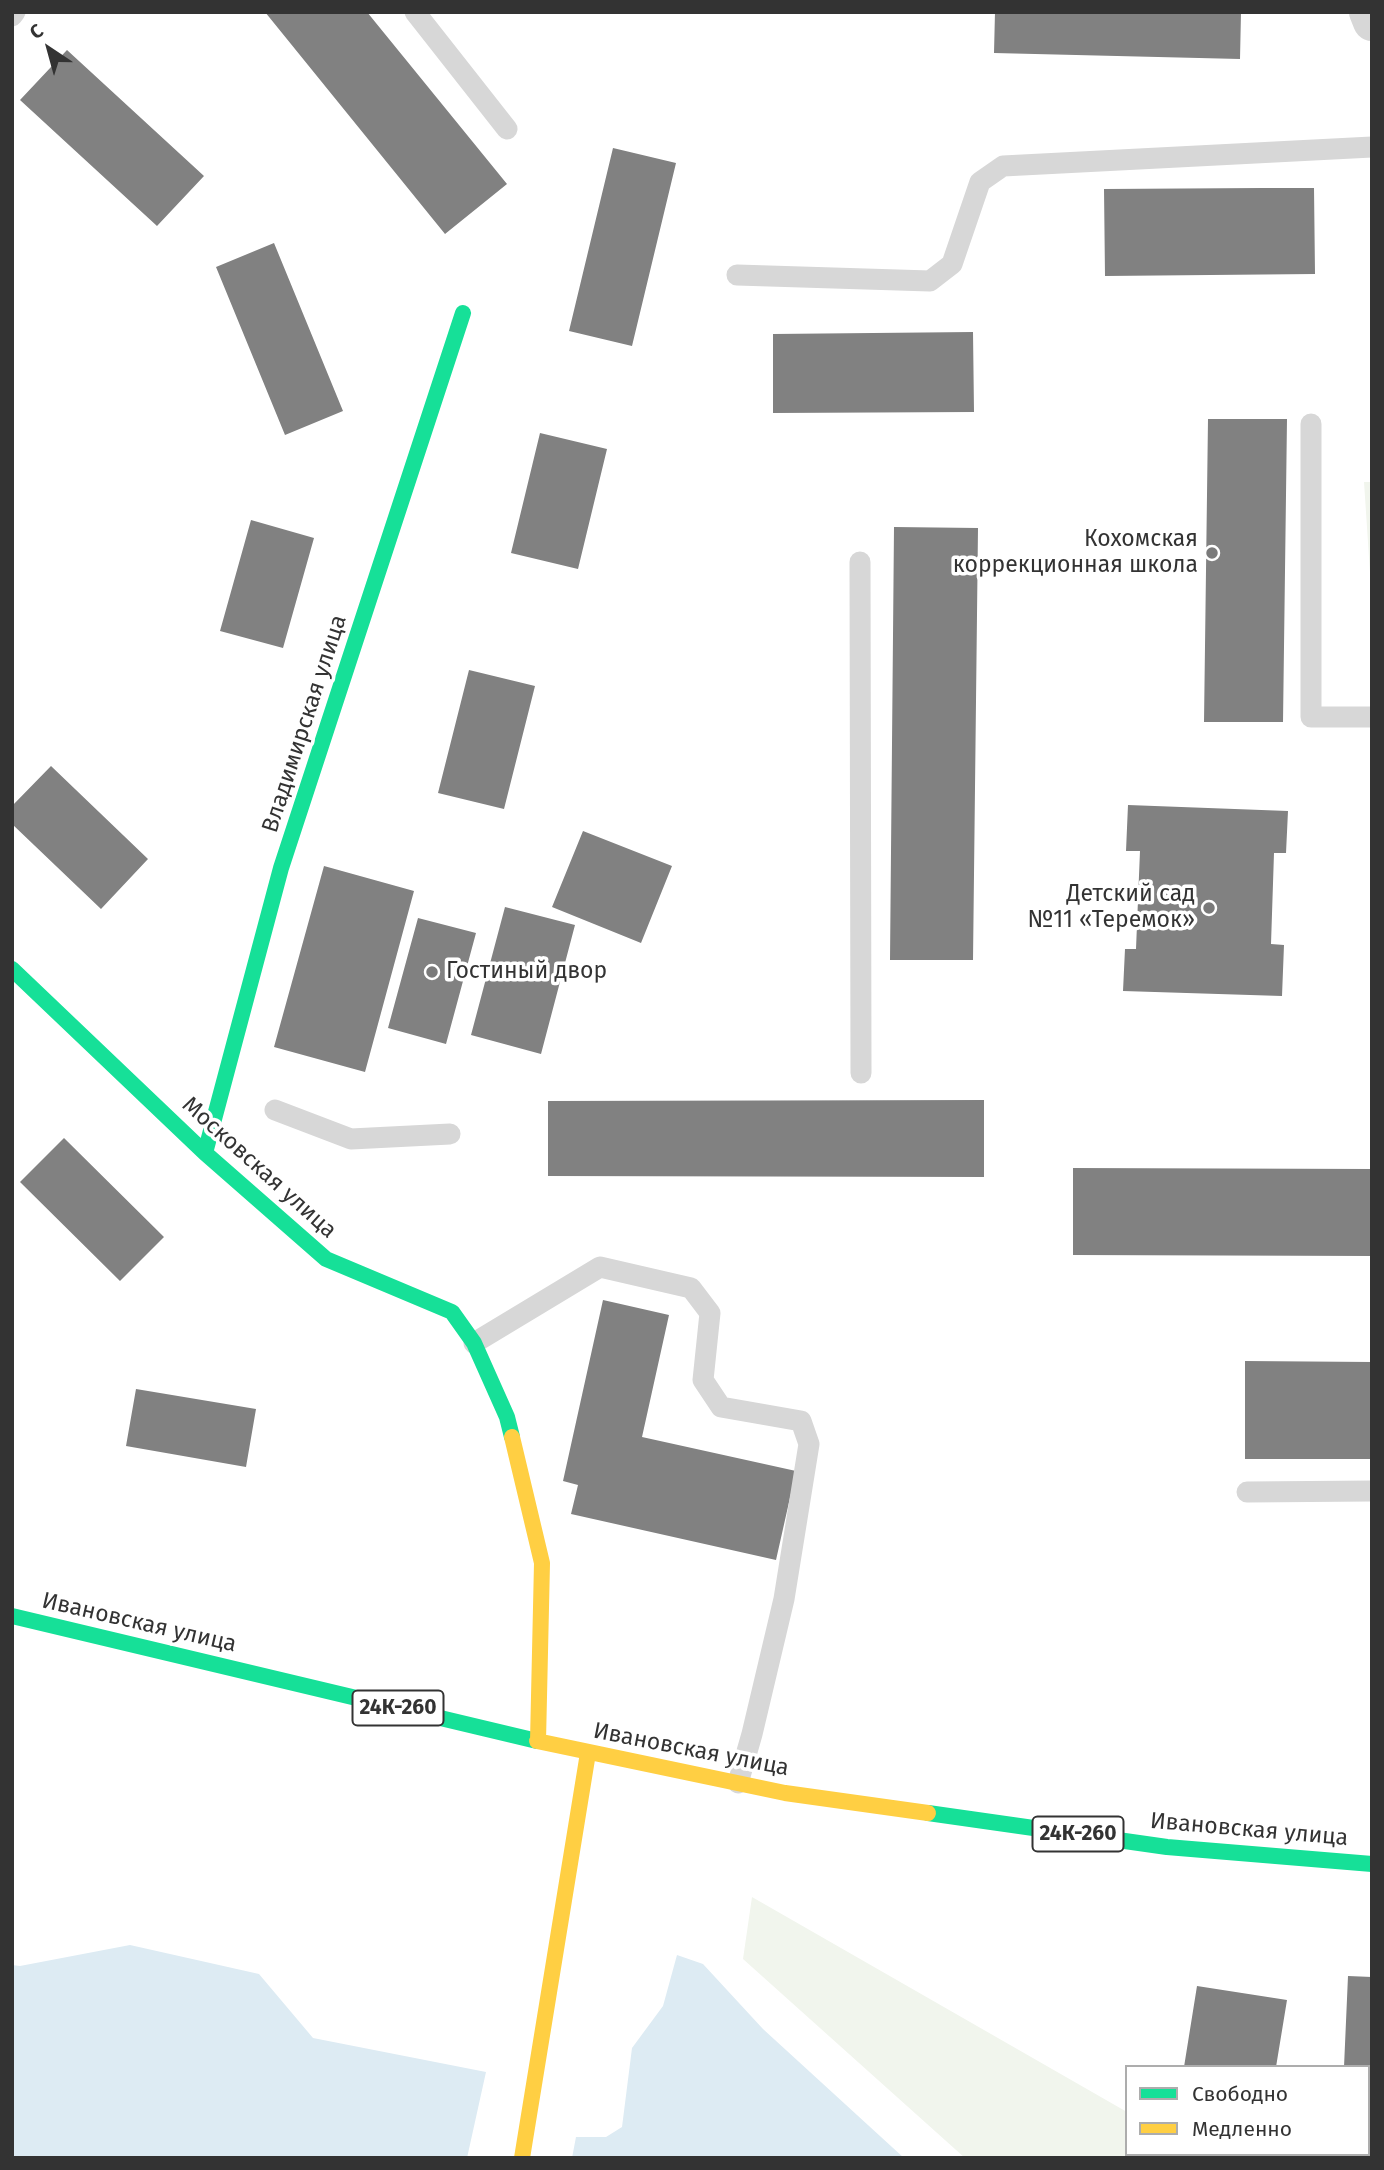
<!DOCTYPE html>
<html>
<head>
<meta charset="utf-8">
<style>
	body { margin:0 }
	#map { position:relative; width:1384px; height:2170px; overflow:hidden; background:#fff; font-family:"Fira Sans",sans-serif }
	canvas { display:block }
	.frame { position:absolute; inset:0; border:14px solid #333; pointer-events:none }
	.legend { position:absolute; left:1125px; top:2065px; width:245px; height:91px; box-sizing:border-box; background:#fff; border:2px solid #adadad; margin:0; padding:9px 12px; list-style:none; font-size:21px; color:#333 }
	.legend li { display:flex; align-items:center; gap:14px; height:35px }
	.legend b { width:35px; border:2px solid #adadad }
	.north { position:absolute; left:14px; top:14px; width:70px; height:70px; -webkit-text-stroke:5px #fff; paint-order:stroke; rotate:324deg; font-size:19px; font-weight:700; line-height:28px; text-align:center; color:#333 }
	.north::after { content:''; display:block; margin:auto; width:24px; height:32px; background:#333; clip-path:polygon(50% 0,100% 100%,50% 72%,0 100%) }
</style>
</head>
<body>
<div id="map">
<canvas width="1384" height="2170"></canvas>
<div class="frame"></div>
<ul class="legend">
<li><b style="height:9px;background:#16e098"></b>Свободно</li>
<li><b style="height:9px;background:#ffcf43"></b>Медленно</li>
</ul>
<div class="north">С</div>
</div>
<script>
const context = document.querySelector('canvas').getContext('2d');
context.lineJoin = 'round';
function fillPath(path, color) { context.fillStyle = color; context.fill(path, 'evenodd'); }
const shape = rows => new Path2D(rows.map(r => 'M' + r).join(''));
function stroke(path, color, width, dash) { context.strokeStyle = color; context.lineWidth = width; context.lineCap = dash ? 'butt' : 'round'; context.setLineDash(dash || []); context.stroke(path); }
function write(font, color, halo, rows, align = 'center') {
  context.font = font + ' "Fira Sans",sans-serif'; context.lineWidth = 7; context.setLineDash([]); context.textBaseline = 'middle'; context.strokeStyle = halo; context.fillStyle = color; for (const [text, x, y, turn = 0] of rows) {
    context.save(); context.translate(x, y); context.rotate((+turn || 0) * Math.PI / 180); context.textAlign = isNaN(turn) ? turn : align; if (halo) context.strokeText(text, 0, 0); context.fillText(text, 0, 0); context.restore();
  }
}
fillPath(shape([
	[1364,482,1372,482,1372,603],
	[752,1897,1127,2112,1127,2154,1201,2154,1207,2158,965,2158,743,1959]
]), '#f1f5ed');
fillPath(shape([
	[130,1945,259,1974,313,2038,486,2072,467,2158,12,2158,12,1965,20,1966],
	[677,1955,703,1964,763,2029,904,2158,572,2158,576,2137,606,2137,622,2127,632,2048,663,2006]
]), '#ddebf3');
fillPath(shape([
	[265,12,367,12,507,184,445,234],
	[995,12,1241,12,1240,59,994,53],
	[67,50,204,176,157,226,20,100],
	[613,148,676,163,632,346,569,331],
	[1262,188,1314,188,1315,274,1105,276,1104,189],
	[274,243,343,411,285,435,216,267],
	[973,332,974,412,773,413,773,334],
	[1208,419,1287,419,1283,722,1204,722],
	[540,433,607,449,578,569,511,553],
	[251,520,314,538,283,648,220,631],
	[894,527,978,528,973,960,890,960],
	[469,670,535,686,504,809,438,793],
	[51,766,148,859,101,909,12,824,12,806],
	[1128,805,1288,811,1286,853,1274,853,1271,944,1284,945,1282,996,1123,991,1125,949,1136,949,1140,851,1126,851],
	[583,831,672,866,641,943,552,907],
	[324,866,414,891,365,1072,274,1047],
	[505,907,575,925,541,1054,471,1035],
	[418,918,476,933,446,1044,388,1028],
	[984,1100,984,1177,548,1176,548,1101],
	[64,1138,164,1237,120,1281,20,1182],
	[1073,1168,1372,1169,1372,1256,1073,1255],
	[603,1300,669,1315,642,1437,796,1471,776,1560,571,1514,578,1485,563,1481],
	[1245,1361,1372,1362,1372,1459,1245,1459],
	[136,1389,256,1409,246,1467,126,1446],
	[1348,1976,1372,1977,1372,2097,1368,2097,1368,2067,1344,2067],
	[1197,1986,1287,2000,1276,2067,1184,2067]
]), '#818181');
stroke(shape([
	[415,12,507,129],
	[12,16,15,12],
	[737,275,930,281,952,264,980,182,1003,166,1372,147],
	[1311,424,1311,717,1372,717],
	[860,562,861,1073],
	[275,1110,351,1139,450,1134],
	[474,1343,600,1267,691,1288,710,1313,703,1380,721,1407,801,1421,809,1444,784,1599,752,1734,738,1783],
	[1247,1492,1372,1491]
]), '#d7d7d7', 21);
stroke(shape([
	[1368,12,1372,22]
]), '#d7d7d7', 38);
stroke(shape([
	[12,969,205,1153,326,1259,452,1312,474,1343,507,1417,512,1437],
	[205,1153,281,868,463,313],
	[12,1616,537,1741],
	[928,1813,1167,1847,1372,1864]
]), '#16e098', 16);
stroke(shape([
	[512,1437,542,1563,538,1741],
	[537,1741,785,1793,928,1813],
	[522,2158,588,1753]
]), '#ffcf43', 16);
for (const [x, y, r, color] of [
	[1212,553,7,"#7a7a7a"],
	[1209,908,7,"#7a7a7a"],
	[432,972,7,"#7a7a7a"]
]) { const dot = new Path2D(); dot.arc(x, y, r, 0, 2 * Math.PI); context.fillStyle = color; context.fill(dot); stroke(dot, '#fff', 2.5); }
for (const [x, y, w] of [
	[398,1708,91],
	[1078,1834,91]
]) { const box = new Path2D(); box.roundRect(x - w / 2, y - 17.5, w, 35, 5); context.fillStyle = '#fff'; context.fill(box); stroke(box, '#333', 2); }
write('bold 21px', '#333', null, [
	["24К-260",398,1708],
	["24К-260",1078,1834]
]);
write('23px', '#333', '#fff', [
	["Кохомская",1198,540],
	["коррекционная школа",1198,566],
	["Детский сад",1195,895],
	["№11 «Теремок»",1195,921],
	["Гостиный двор",446,972,"left"]
], 'right');
write('23px', '#333', '#fff', [
	["Владимирская улица",305,724,-72],
	["Московская улица",259,1168,42],
	["Ивановская улица",139,1623,13],
	["Ивановская улица",691,1750,11],
	["Ивановская улица",1249,1830,5]
]);
</script>
</body>
</html>
